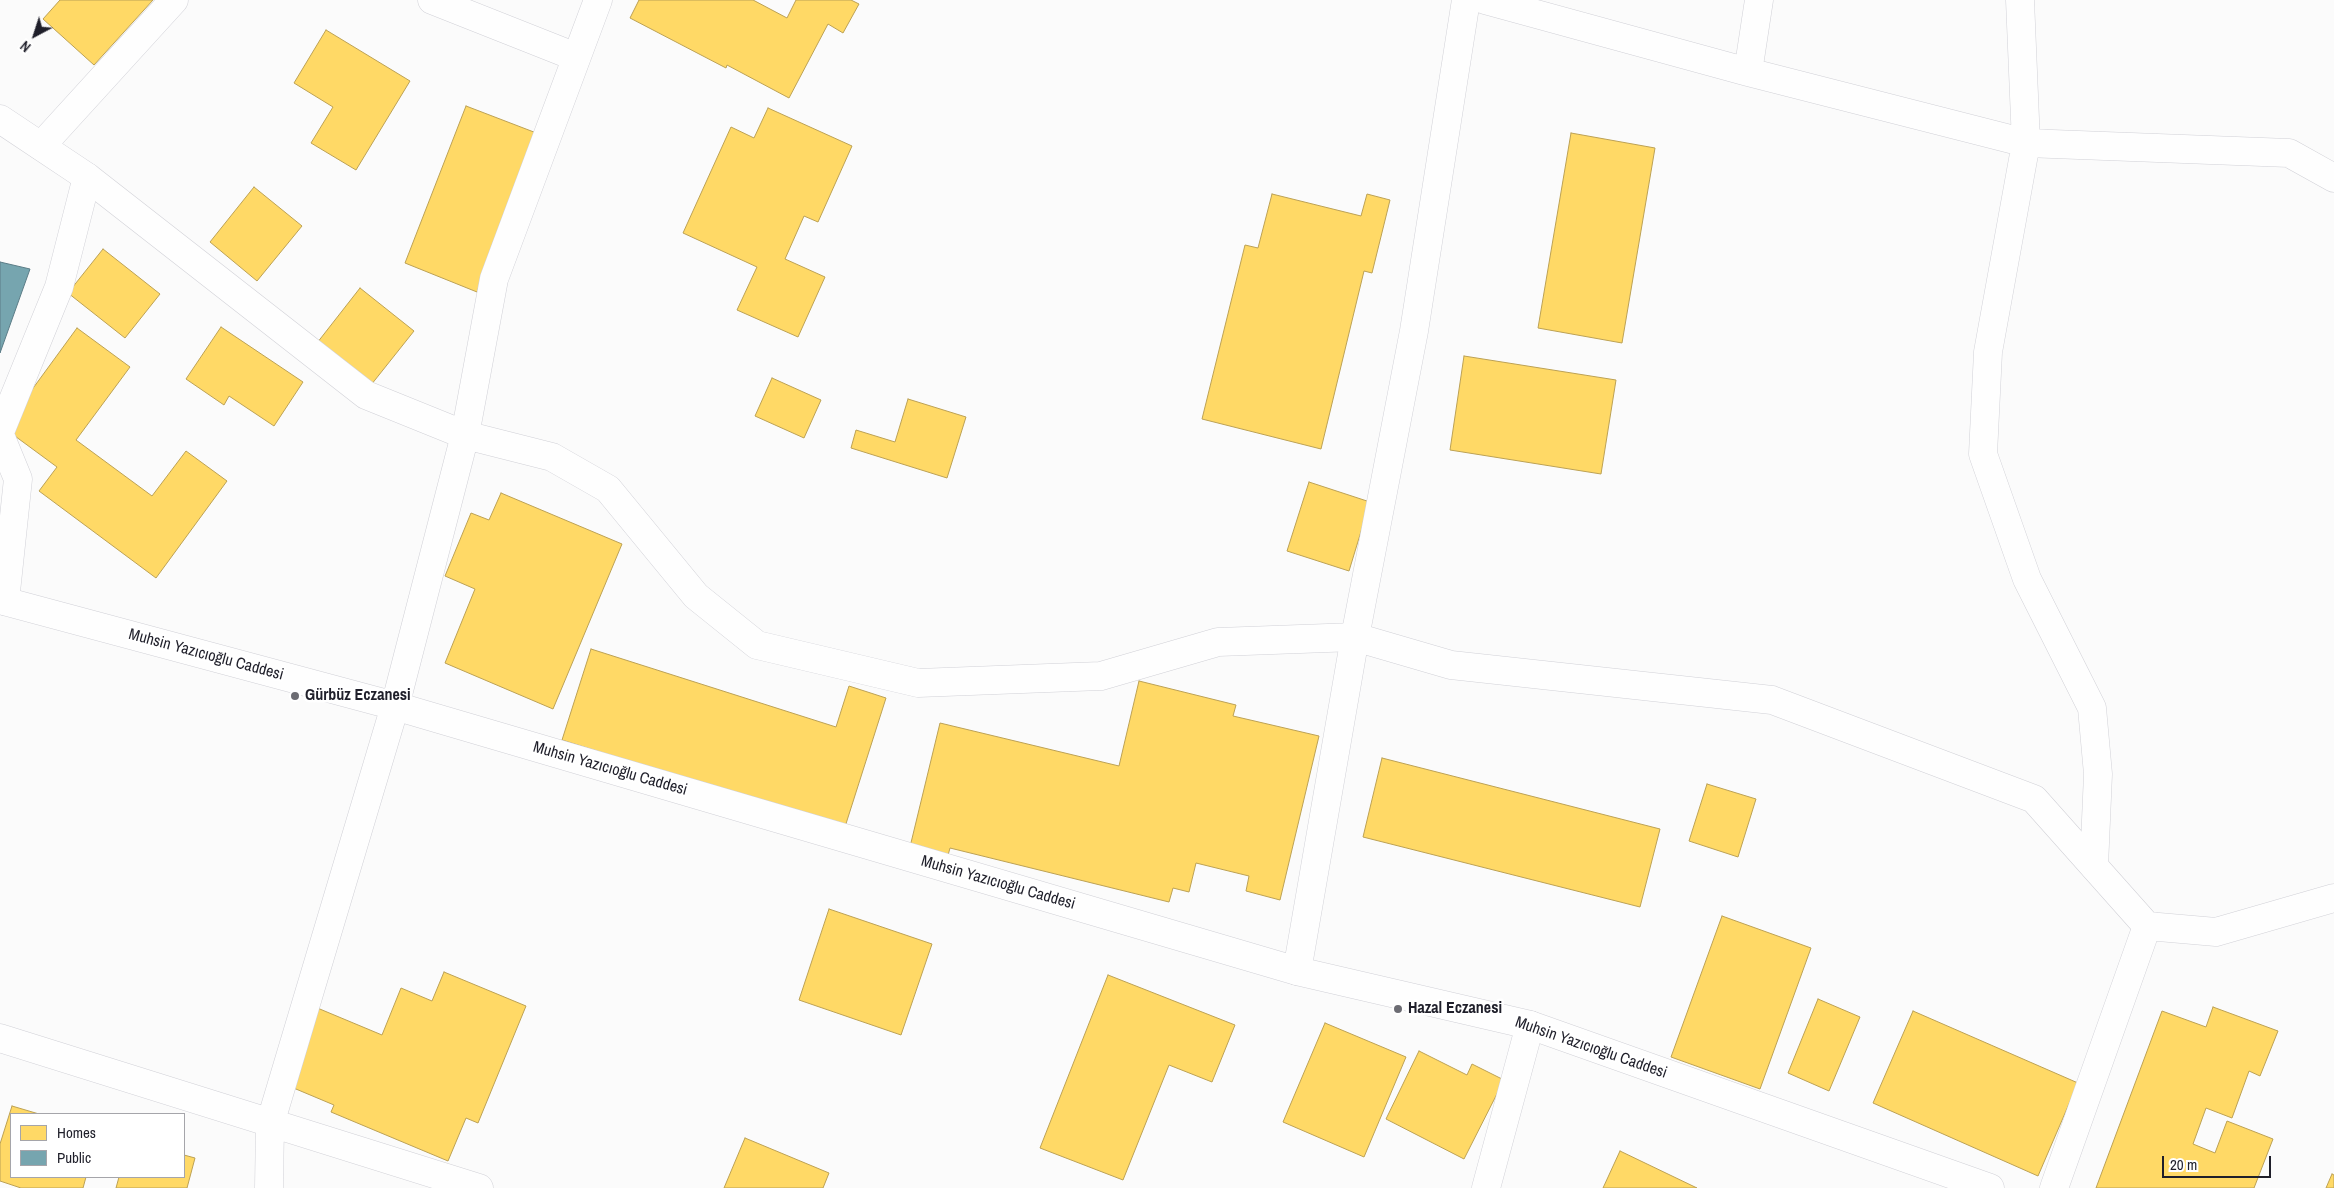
<!DOCTYPE html>
<html>
<head>
<meta charset="utf-8">
<style>
	body { margin:0 }
	#map { position:relative; width:2334px; height:1188px; overflow:hidden; background:#fbfbfb; font-family:"Archivo Narrow",sans-serif }
	canvas { display:block }
	.legend { position:absolute; left:10px; top:1113px; width:175px; height:65px; box-sizing:border-box; background:#fff; border:1px solid #a5a5aa; margin:0; padding:6px 9px; list-style:none; font-size:15px; color:#1f1f2a }
	.legend li { display:flex; align-items:center; gap:10px; height:25px }
	.legend b { width:25px; border:1px solid #a5a5aa }
	.north { position:absolute; left:10px; top:10px; width:50px; height:50px; -webkit-text-stroke:4px #fff; paint-order:stroke; rotate:220deg; font-size:14px; font-weight:700; line-height:20px; text-align:center; color:#1f1f2a }
	.north::after { content:''; display:block; margin:auto; width:18px; height:22px; background:#1f1f2a; clip-path:polygon(50% 0,100% 100%,50% 72%,0 100%) }
	.scale { position:absolute; left:2162px; top:1156px; width:109px; height:22px; box-sizing:border-box; border:2px solid #1f1f2a; border-top:0; padding-left:6px; font-size:15px; line-height:18px; white-space:nowrap; color:#1f1f2a; -webkit-text-stroke:4px #fff; paint-order:stroke }
</style>
</head>
<body>
<div id="map">
<canvas width="2334" height="1188"></canvas>
<ul class="legend">
<li><b style="height:14px;background:#ffd966"></b>Homes</li>
<li><b style="height:14px;background:#76a5af"></b>Public</li>
</ul>
<div class="north">N</div>
<div class="scale">20 m</div>
</div>
<script>
const context = document.querySelector('canvas').getContext('2d');
context.lineJoin = 'round';
function fillPath(path, color) { context.fillStyle = color; context.fill(path, 'evenodd'); }
const shape = rows => new Path2D(rows.map(r => 'M' + r).join(''));
function stroke(path, color, width, dash) { context.strokeStyle = color; context.lineWidth = width; context.lineCap = dash ? 'butt' : 'round'; context.setLineDash(dash || []); context.stroke(path); }
function write(font, color, halo, rows, align = 'center') {
  context.font = font + ' "Archivo Narrow",sans-serif'; context.lineWidth = 5; context.setLineDash([]); context.textBaseline = 'middle'; context.strokeStyle = halo; context.fillStyle = color; for (const [text, x, y, turn = 0] of rows) {
    context.save(); context.translate(x, y); context.rotate((+turn || 0) * Math.PI / 180); context.textAlign = isNaN(turn) ? turn : align; if (halo) context.strokeText(text, 0, 0); context.fillText(text, 0, 0); context.restore();
  }
}
const homes = shape([
	[60,0,153,0,94,65,43,19,60,0],
	[639,0,753,0,787,18,796,0,851,0,859,4,843,33,828,24,789,98,727,65,726,68,630,18,639,0],
	[326,30,410,81,356,170,311,143,333,107,294,83,326,30],
	[466,106,539,134,477,292,405,263,466,106],
	[768,108,852,146,818,222,804,216,785,259,825,277,798,337,737,310,757,267,683,233,731,127,754,138,768,108],
	[1571,133,1655,148,1622,343,1538,328,1571,133],
	[254,187,302,226,257,281,210,242,254,187],
	[1272,194,1361,216,1367,194,1390,200,1372,273,1364,271,1321,449,1202,419,1245,245,1258,248,1272,194],
	[103,249,160,294,125,338,68,293,103,249],
	[360,288,414,331,371,385,317,343,360,288],
	[221,327,303,382,274,426,229,396,224,405,186,379,221,327],
	[77,328,130,367,76,440,152,496,186,451,227,481,156,578,39,491,57,467,4,428,77,328],
	[1464,356,1616,380,1601,474,1450,450,1464,356],
	[772,378,821,400,804,438,755,416,772,378],
	[908,399,966,417,947,478,851,448,856,430,895,442,908,399],
	[1309,482,1370,502,1349,571,1287,551,1309,482],
	[501,493,622,544,553,709,445,663,475,589,445,576,471,513,489,520,501,493],
	[591,649,836,727,849,686,886,698,844,830,562,740,591,649],
	[1139,681,1236,705,1233,716,1319,736,1280,900,1246,891,1249,876,1196,863,1189,892,1173,888,1169,902,950,848,947,859,909,851,940,723,1119,766,1139,681],
	[1382,758,1660,829,1640,907,1363,837,1382,758],
	[1707,784,1756,799,1738,857,1689,841,1707,784],
	[829,909,932,944,901,1035,799,1000,829,909],
	[1722,916,1811,948,1760,1089,1671,1057,1722,916],
	[444,972,526,1006,478,1123,466,1118,448,1161,331,1112,334,1105,284,1084,315,1007,382,1035,401,988,432,1001,444,972],
	[1108,975,1235,1025,1212,1082,1169,1065,1123,1180,1040,1148,1108,975],
	[1818,999,1860,1017,1829,1091,1788,1073,1818,999],
	[2213,1007,2278,1031,2260,1076,2249,1071,2232,1118,2206,1108,2193,1144,2215,1153,2227,1121,2273,1139,2254,1188,2096,1188,2162,1011,2206,1027,2213,1007],
	[1913,1011,2078,1083,2038,1176,1873,1103,1913,1011],
	[1325,1023,1406,1057,1364,1157,1283,1122,1325,1023],
	[1419,1051,1467,1075,1472,1064,1504,1080,1464,1159,1386,1119,1419,1051],
	[12,1106,39,1114,11,1114,11,1177,86,1177,83,1188,21,1188,0,1181,0,1144,12,1106],
	[745,1138,829,1173,823,1188,724,1188,745,1138],
	[1620,1151,1697,1188,1603,1188,1620,1151],
	[184,1155,195,1158,187,1188,116,1188,119,1177,184,1177,184,1155],
	[2332,1174,2334,1175,2334,1188,2326,1188,2332,1174]
]);
fillPath(homes, '#ffd966');
stroke(homes, '#bca154', 1);
const public = shape([
	[0,262,30,269,0,353,0,262]
]);
fillPath(public, '#76a5af');
stroke(public, '#5c7d87', 1);
const minor = shape([
	[432,0,576,57],
	[1485,0,1748,72,2026,143,2289,153,2334,178],
	[2020,0,2026,143,1988,352,1983,454,2027,579,2092,708,2098,774,2094,866],
	[1748,72,1759,0],
	[41,146,174,0],
	[0,432,59,287,87,177],
	[0,435,18,479,5,601],
	[1297,971,1355,637,1414,331,1466,0],
	[1486,1188,1530,1025],
	[2054,1188,2147,926]
]);
const tertiary = shape([
	[0,119,87,177,366,395,465,435,552,457,608,489,696,596,757,645,918,683,1101,676,1218,642,1355,637,1451,665,1772,700,2034,799,2147,926,2216,932,2334,898],
	[0,600,395,706,1297,971,1530,1025,1990,1188],
	[0,1038,479,1188],
	[269,1188,270,1124,395,706,465,435,494,279,598,0]
]);
stroke(minor, '#d1d1d7', 29);
stroke(tertiary, '#d1d1d7', 29);
stroke(minor, '#fefefe', 28);
stroke(tertiary, '#fefefe', 28);
for (const [x, y, r, color] of [
	[295,696,5,"#6c6c73"],
	[1398,1009,5,"#6c6c73"]
]) { const dot = new Path2D(); dot.arc(x, y, r, 0, 2 * Math.PI); context.fillStyle = color; context.fill(dot); stroke(dot, '#fff', 2); }
write('16px', '#1f1f2a', '#fff', [
	["Muhsin Yazıcıoğlu Caddesi",206,655,15],
	["Muhsin Yazıcıoğlu Caddesi",610,769,16],
	["Muhsin Yazıcıoğlu Caddesi",998,883,16],
	["Muhsin Yazıcıoğlu Caddesi",1591,1048,19]
]);
write('bold 16px', '#1f1f2a', '#fff', [
	["Gürbüz Eczanesi",305,696],
	["Hazal Eczanesi",1408,1009]
], 'left');
</script>
</body>
</html>
